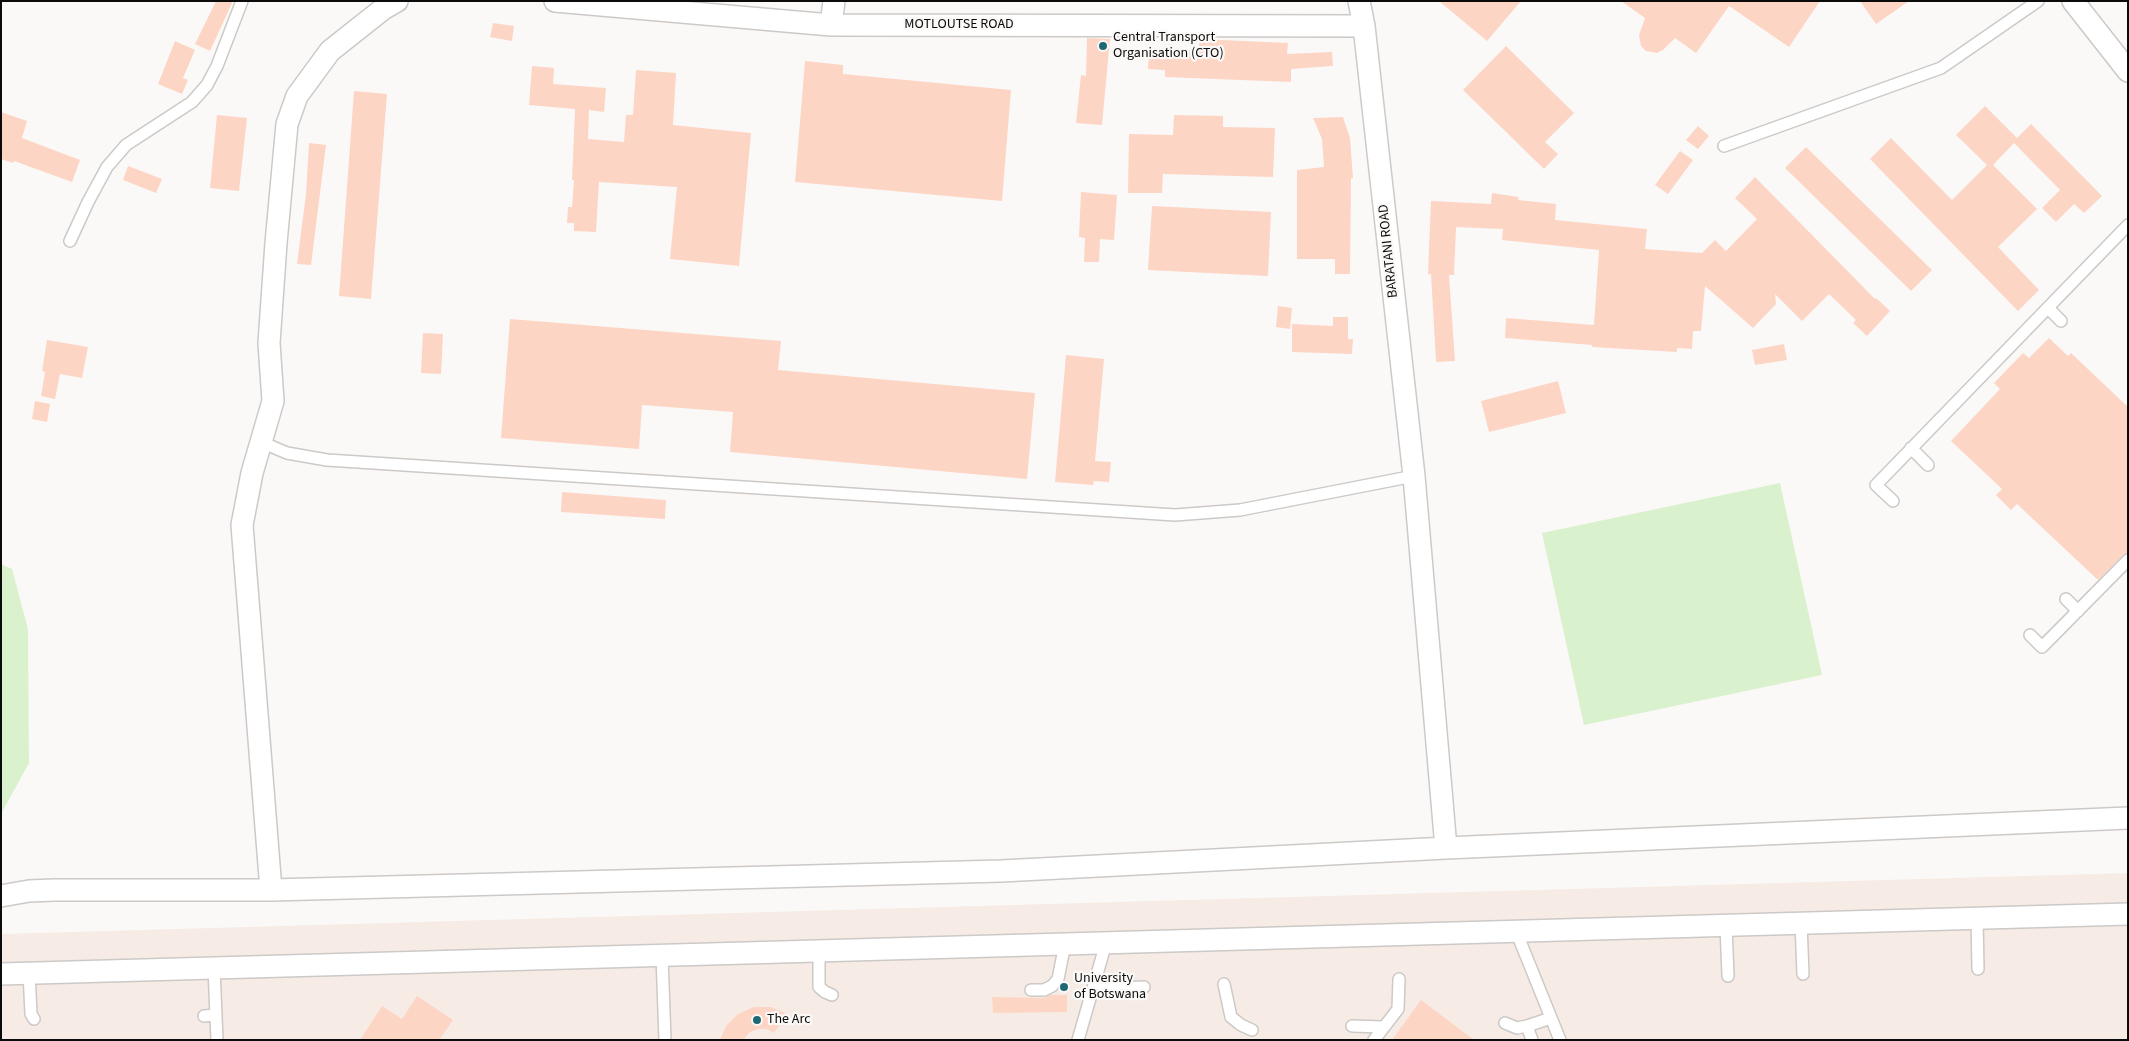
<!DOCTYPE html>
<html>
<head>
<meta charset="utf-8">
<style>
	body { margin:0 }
	#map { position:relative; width:2129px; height:1041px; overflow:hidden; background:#fbf9f7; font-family:"Source Sans 3",sans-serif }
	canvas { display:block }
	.frame { position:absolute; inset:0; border:2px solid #0c0b0b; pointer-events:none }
</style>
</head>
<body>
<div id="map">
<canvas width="2129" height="1041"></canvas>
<div class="frame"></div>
</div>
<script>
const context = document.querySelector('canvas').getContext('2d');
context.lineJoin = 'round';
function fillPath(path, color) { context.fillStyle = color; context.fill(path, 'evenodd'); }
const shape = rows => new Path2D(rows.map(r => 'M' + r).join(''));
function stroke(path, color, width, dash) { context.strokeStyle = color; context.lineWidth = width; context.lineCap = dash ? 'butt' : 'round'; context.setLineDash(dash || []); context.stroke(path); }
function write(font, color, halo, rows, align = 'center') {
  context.font = font + ' "Source Sans 3",sans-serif'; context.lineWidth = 4.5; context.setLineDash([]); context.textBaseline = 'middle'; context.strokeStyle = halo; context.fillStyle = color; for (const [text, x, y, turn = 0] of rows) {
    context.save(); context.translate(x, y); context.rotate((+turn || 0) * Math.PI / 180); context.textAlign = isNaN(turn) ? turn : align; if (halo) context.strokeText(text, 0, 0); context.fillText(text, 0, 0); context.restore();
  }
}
fillPath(shape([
	[2128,873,2128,1040,1,1040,1,934]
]), '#f6ece5');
fillPath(shape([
	[1780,483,1822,675,1584,725,1542,533],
	[1,564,12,569,28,629,29,763,1,814]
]), '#daf1cd');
fillPath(shape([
	[216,1,233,1,210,51,195,44],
	[1439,1,1521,1,1487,41],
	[1621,1,1820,1,1789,47,1729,6,1696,53,1675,38,1663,50,1657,53,1646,51,1641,46,1639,35,1645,18],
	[1860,1,1909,1,1876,24],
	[493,23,514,26,512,41,490,37],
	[1087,38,1110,39,1102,125,1076,123,1081,75,1086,76],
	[1199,39,1288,43,1287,54,1332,52,1333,66,1291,69,1291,82,1165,77,1165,70,1148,69,1149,54,1166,55,1166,49,1199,51],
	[175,41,195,50,183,78,188,80,182,94,158,84],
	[1506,46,1574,113,1545,142,1558,154,1544,169,1463,90],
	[805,61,843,65,843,74,1011,90,1002,201,795,182],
	[532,66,554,68,553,84,606,88,604,112,589,110,588,139,624,142,626,115,633,115,636,70,676,73,673,125,751,133,739,266,670,259,677,187,599,182,596,232,574,231,574,223,567,223,568,207,572,207,574,180,572,180,575,109,529,105],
	[354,91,387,94,371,299,339,296],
	[1985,106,2017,138,2031,124,2102,196,2084,213,2074,204,2056,222,2042,208,2060,190,2014,143,1993,165,2037,209,1998,247,2039,290,2018,311,1870,159,1891,138,1952,200,1987,165,1956,135],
	[1,112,27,121,22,138,80,160,72,182,14,161,13,163,1,159],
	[217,115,247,118,239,191,210,188],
	[1174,115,1223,116,1223,127,1275,128,1273,177,1163,174,1162,193,1128,193,1129,134,1173,135],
	[1343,117,1350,138,1353,178,1351,178,1350,274,1335,274,1335,259,1297,259,1297,170,1324,167,1322,139,1313,118],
	[1698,126,1709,136,1698,149,1686,140],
	[309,143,326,145,311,265,297,264,306,194],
	[1806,147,1932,270,1911,291,1785,168],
	[1680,151,1693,160,1668,194,1655,185],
	[128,166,162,179,156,193,123,180],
	[1755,177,1875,299,1876,298,1890,311,1867,336,1853,323,1856,320,1829,294,1802,321,1775,294,1776,304,1753,328,1705,286,1701,331,1693,331,1692,349,1677,348,1677,352,1592,347,1592,345,1505,338,1506,318,1594,325,1599,250,1502,240,1503,229,1456,227,1454,275,1449,275,1455,361,1436,362,1431,274,1428,274,1431,201,1491,204,1492,193,1519,197,1518,200,1556,204,1555,220,1647,229,1645,249,1702,253,1715,240,1726,251,1757,219,1735,198],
	[1081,192,1117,195,1114,240,1100,239,1099,262,1084,262,1085,238,1079,237],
	[1152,206,1271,212,1268,276,1148,270],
	[1278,306,1292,308,1290,329,1276,327],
	[1333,317,1348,317,1348,339,1353,339,1352,354,1292,352,1292,324,1333,326],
	[510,319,781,341,778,370,1035,393,1027,479,730,452,733,412,642,405,639,449,501,438],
	[423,333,443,334,441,374,421,373],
	[2049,338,2068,356,2071,353,2128,407,2128,553,2123,555,2098,580,2017,504,2011,510,1996,495,2002,489,1951,441,2000,389,1994,383,2023,353,2029,358],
	[47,340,88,347,82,378,60,374,55,399,41,396,45,372,42,371],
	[1784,344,1787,360,1755,365,1752,350],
	[1066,355,1104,359,1095,461,1111,462,1109,482,1094,481,1093,485,1055,482],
	[1558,381,1566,413,1489,432,1481,401],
	[35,401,50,404,47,422,32,419],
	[562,492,666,500,665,519,561,512],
	[1050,995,1067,995,1067,1012,993,1013,992,997,1044,998],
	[417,996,453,1020,439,1040,360,1040,382,1006,402,1019],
	[1421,1000,1474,1040,1392,1040],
	[754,1007,771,1007,787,1014,774,1033,767,1029,758,1029,750,1032,743,1040,720,1040,726,1026,738,1014]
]), '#fdd5c5');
const service = shape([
	[1724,146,1941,68,2038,1],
	[70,241,88,202,107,167,126,145,192,102,207,85,217,66,242,1],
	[2048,308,2061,321],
	[261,442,287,453,327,460,1175,515,1240,510,1414,476],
	[1911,448,1928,465],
	[1893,501,1876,485,2128,225],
	[2066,599,2078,611],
	[2030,635,2042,647,2128,560],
	[1977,918,1978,969],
	[1801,923,1803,974],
	[1726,925,1728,976],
	[1516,931,1560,1040],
	[819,951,819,987,825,992,832,995],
	[662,956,665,1040],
	[214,968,217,1040],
	[29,973,31,1014,34,1019],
	[1224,984,1231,1017,1241,1025,1252,1030],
	[1093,989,1144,987],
	[1031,990,1044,990,1052,986,1058,979,1065,944],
	[204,1016,216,1015],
	[1505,1023,1517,1028,1527,1026,1551,1018],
	[1352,1026,1383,1027],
	[1527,1026,1532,1040],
	[1078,1040,1106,943],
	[1374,1040,1398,1009,1399,979]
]);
const minor = shape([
	[555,1,831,25,1364,26],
	[1359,1,1364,26,1414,476,1446,848],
	[2073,1,2128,71],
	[831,25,834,1],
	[271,890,242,525,252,473,273,401,269,343,276,243,287,124,297,96,330,51,383,9,397,1],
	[1,896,29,891,54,890,271,890,1001,871,1446,848,2128,818],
	[1,974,2128,914]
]);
stroke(service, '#ccc9c7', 14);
stroke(minor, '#ccc9c7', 24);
stroke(service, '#fff', 11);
stroke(minor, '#fff', 21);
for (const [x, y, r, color] of [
	[1103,46,5,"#1f6974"],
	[1064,987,5,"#1f6974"],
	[757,1020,5,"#1f6974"]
]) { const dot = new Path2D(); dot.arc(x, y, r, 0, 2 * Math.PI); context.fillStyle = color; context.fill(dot); stroke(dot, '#fbf9f7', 2); }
write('14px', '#0c0b0b', '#fbf9f7', [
	["MOTLOUTSE ROAD",959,25],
	["BARATANI ROAD",1389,251,-96]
]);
write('14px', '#0c0b0b', '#fbf9f7', [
	["Central Transport",1113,38],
	["Organisation (CTO)",1113,54],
	["University",1074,979],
	["of Botswana",1074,995],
	["The Arc",767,1020]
], 'left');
</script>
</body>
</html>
